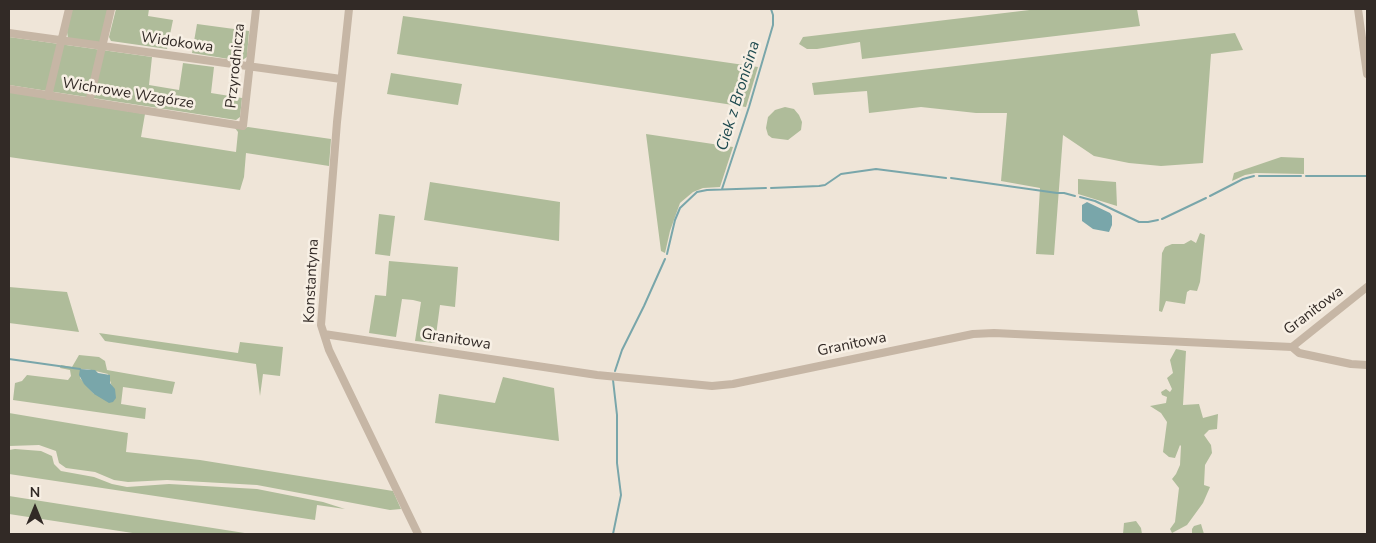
<!DOCTYPE html>
<html>
<head>
<meta charset="utf-8">
<style>
	body { margin:0 }
	#map { position:relative; width:1376px; height:543px; overflow:hidden; background:#efe5d8; font-family:"Nunito Sans",sans-serif }
	canvas { display:block }
	.frame { position:absolute; inset:0; border:10px solid #322a26; pointer-events:none }
	.north { position:absolute; left:10px; top:483px; width:50px; height:50px; -webkit-text-stroke:4px #f7efe4; paint-order:stroke; rotate:0deg; font-size:14px; font-weight:700; line-height:20px; text-align:center; color:#322a26 }
	.north::after { content:''; display:block; margin:auto; width:18px; height:22px; background:#322a26; clip-path:polygon(50% 0,100% 100%,50% 72%,0 100%) }
</style>
</head>
<body>
<div id="map">
<canvas width="1376" height="543"></canvas>
<div class="frame"></div>
<div class="north">N</div>
</div>
<script>
const context = document.querySelector('canvas').getContext('2d');
context.lineJoin = 'round';
function fillPath(path, color) { context.fillStyle = color; context.fill(path, 'evenodd'); }
const shape = rows => new Path2D(rows.map(r => 'M' + r).join(''));
function stroke(path, color, width, dash) { context.strokeStyle = color; context.lineWidth = width; context.lineCap = dash ? 'butt' : 'round'; context.setLineDash(dash || []); context.stroke(path); }
function write(font, color, halo, rows, align = 'center') {
  context.font = font + ' "Nunito Sans",sans-serif'; context.lineWidth = 5; context.setLineDash([]); context.textBaseline = 'middle'; context.strokeStyle = halo; context.fillStyle = color; for (const [text, x, y, turn = 0] of rows) {
    context.save(); context.translate(x, y); context.rotate((+turn || 0) * Math.PI / 180); context.textAlign = isNaN(turn) ? turn : align; if (halo) context.strokeText(text, 0, 0); context.fillText(text, 0, 0); context.restore();
  }
}
fillPath(shape([
	[72,9,108,9,100,43,68,38,67,32],
	[116,9,149,9,148,16,173,20,167,49,111,41,109,37],
	[1038,9,1137,9,1140,26,862,59,860,42,817,49,807,49,799,44,803,37],
	[403,16,460,24,758,67,746,107,397,54],
	[197,24,249,31,247,57,241,61,192,53],
	[1235,33,1243,50,1211,54,1203,163,1161,166,1129,163,1094,156,1063,135,1054,255,1036,254,1040,188,1001,181,1007,113,976,113,921,107,869,113,867,91,814,95,812,83],
	[9,37,152,57,149,85,179,90,183,63,214,67,211,93,242,98,240,117,236,120,9,85],
	[391,73,462,84,458,105,387,94],
	[9,92,145,114,141,137,236,152,238,132,235,128,240,129,248,127,331,139,329,166,246,153,244,177,240,190,9,157],
	[785,107,794,109,799,115,802,122,801,130,788,140,772,138,768,135,766,128,768,117,775,110],
	[646,134,733,147,720,187,703,188,693,192,680,203,670,231,665,253,661,251],
	[1281,157,1304,158,1304,174,1256,173,1245,175,1232,181,1234,173],
	[1078,179,1116,182,1117,206,1078,194],
	[430,182,560,202,559,241,424,220],
	[379,214,395,216,390,256,375,254],
	[1200,233,1205,235,1200,282,1197,291,1190,290,1187,292,1185,304,1166,301,1162,312,1159,311,1162,253,1165,247,1172,244,1184,244,1191,240,1196,243],
	[389,261,458,267,455,307,440,305,435,343,415,341,421,302,413,300,402,299,396,337,369,333,375,295,386,296],
	[9,287,67,292,79,332,9,323],
	[99,333,238,353,240,342,283,347,280,376,263,374,260,396,256,364,105,341],
	[1176,349,1186,351,1183,405,1199,404,1203,418,1218,414,1217,429,1209,430,1204,435,1211,445,1212,453,1205,465,1204,485,1210,487,1203,503,1187,525,1172,533,1170,529,1175,522,1179,488,1172,479,1176,474,1180,465,1181,446,1180,445,1175,458,1169,457,1163,452,1167,422,1161,413,1150,406,1166,403,1167,397,1162,395,1161,392,1166,389,1170,392,1172,389,1167,378,1173,373,1170,360],
	[79,355,99,357,105,361,107,370,175,382,172,394,123,387,121,404,146,408,145,419,13,400,15,383,22,381,27,375,68,380,71,376,70,370,60,368,61,365,72,367],
	[80,369,87,369,108,374,112,387,94,394,80,378],
	[503,377,554,388,559,441,435,423,439,394,495,403],
	[9,413,128,433,126,452,200,460,393,491,401,509,390,510,257,485,167,480,128,482,114,480,95,472,66,468,59,463,56,451,39,445,9,446],
	[15,449,41,451,52,456,54,464,61,471,94,477,112,484,127,487,169,484,257,489,323,502,345,509,317,505,315,520,9,474,9,450],
	[9,496,251,534,139,534,9,514],
	[1136,521,1141,528,1142,534,1123,534,1124,523],
	[1201,524,1204,534,1192,534,1192,529,1194,526]
]), '#afbc9a');
fillPath(shape([
	[1087,202,1110,213,1112,216,1112,225,1109,232,1093,229,1082,221,1082,205],
	[80,369,95,370,98,373,110,375,110,383,115,389,116,398,113,402,109,403,94,394,84,384,79,375]
]), '#79a6aa');
stroke(shape([
	[1259,176,1301,176],
	[1306,176,1367,176],
	[951,178,1057,193,1064,193,1075,196],
	[771,188,819,186,825,185,841,174,876,169,946,178],
	[722,189,749,107,773,25,773,15,771,9],
	[1210,196,1243,179,1254,176],
	[1080,197,1095,201,1139,222,1148,222,1158,220],
	[1162,219,1206,198],
	[667,254,675,220,680,208,697,192,707,190,766,188],
	[9,359,80,369],
	[615,371,622,350,644,306,665,259],
	[613,380,617,415,617,463,621,495,613,534]
]), '#79a6aa', 2);
stroke(shape([
	[349,9,337,122,321,325,329,350,418,534],
	[1358,9,1367,74],
	[9,33,341,79],
	[9,89,243,126,256,9],
	[48,96,69,9],
	[89,102,111,9],
	[324,334,597,375,712,386,733,384,973,334,994,333,1292,347,1367,287],
	[1292,347,1299,353,1351,364,1367,365]
]), '#c6b6a5', 8);
write('15px', '#322a26', '#f7efe4', [
	["Widokowa",177,43,8],
	["Przyrodnicza",236,66,-84],
	["Wichrowe Wzgórze",128,94,9],
	["Konstantyna",312,281,-87],
	["Granitowa",1314,311,-37],
	["Granitowa",456,340,9],
	["Granitowa",852,345,-12]
]);
write('italic 16px', '#1f4b50', '#f7efe4', [
	["Ciek z Bronisina",739,96,-73]
]);
</script>
</body>
</html>
